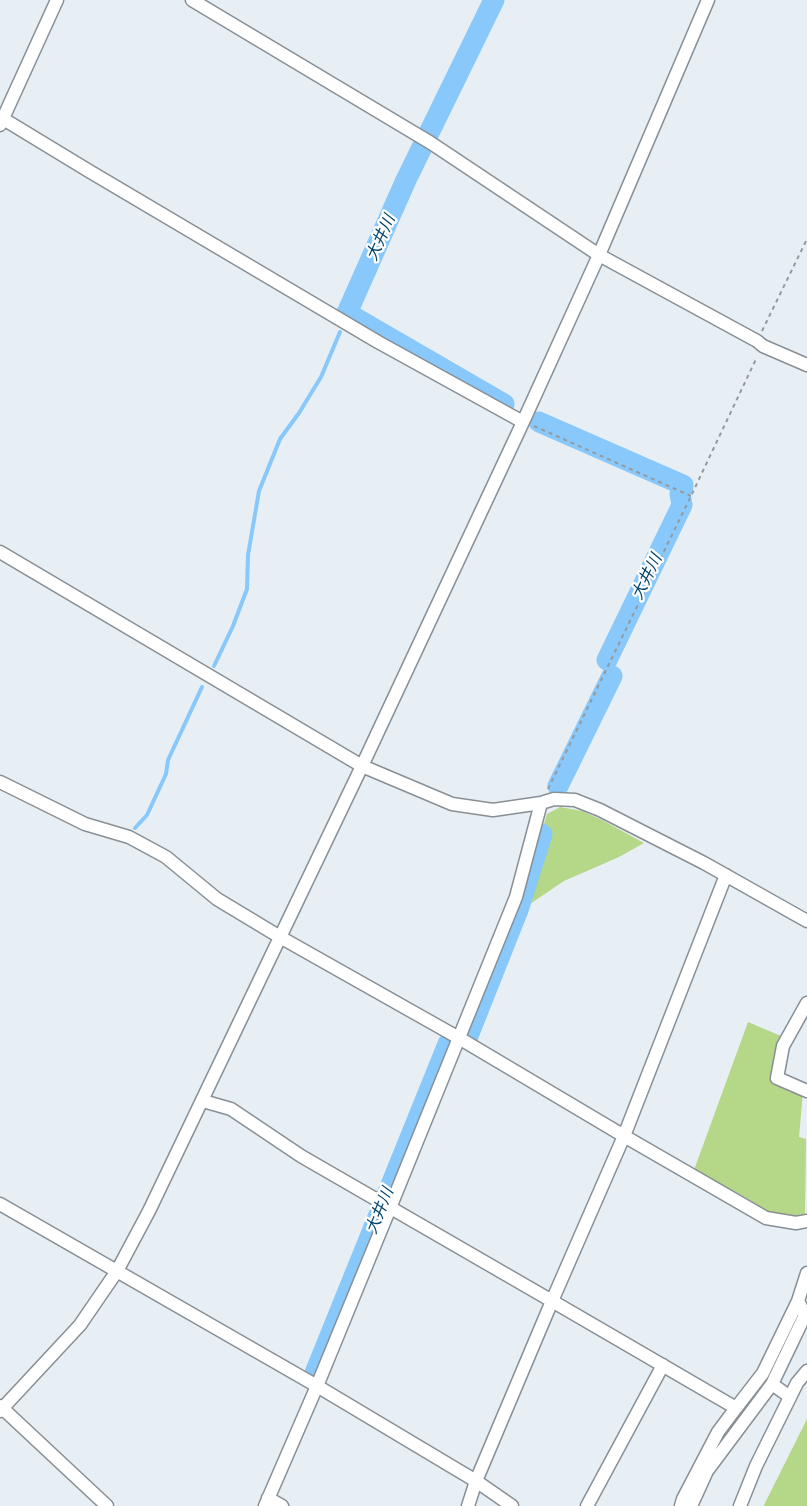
<!DOCTYPE html>
<html>
<head>
<meta charset="utf-8">
<style>
	body { margin:0 }
	canvas { display:block; background:#e7eff5 }
</style>
</head>
<body>
<canvas width="807" height="1506"></canvas>
<script>
const context = document.querySelector('canvas').getContext('2d');
context.lineJoin = 'round';
function fillPath(path, color) { context.fillStyle = color; context.fill(path, 'evenodd'); }
const shape = rows => new Path2D(rows.map(r => 'M' + r).join(''));
function stroke(path, color, width, dash) { context.strokeStyle = color; context.lineWidth = width; context.lineCap = dash ? 'butt' : 'round'; context.setLineDash(dash || []); context.stroke(path); }
function write(font, color, halo, rows, align = 'center') {
  context.font = font + ' Montserrat,"Noto Sans JP",sans-serif'; context.lineWidth = 4.5; context.setLineDash([]); context.textBaseline = 'middle'; context.strokeStyle = halo; context.fillStyle = color; for (const [text, x, y, turn = 0] of rows) {
    context.save(); context.translate(x, y); context.rotate((+turn || 0) * Math.PI / 180); context.textAlign = isNaN(turn) ? turn : align; if (halo) context.strokeText(text, 0, 0); context.fillText(text, 0, 0); context.restore();
  }
}
fillPath(shape([
	[560,807,582,811,602,820,644,843,619,857,564,881,527,906,523,902,539,846,543,841,542,830,547,814],
	[748,1022,781,1036,773,1083,803,1092,799,1137,806,1139,805,1214,784,1218,769,1213,745,1197,694,1170],
	[807,1419,807,1506,764,1506,765,1503]
]), '#b5d788');
stroke(shape([
	[214,666,233,626,247,589,248,555,259,491,280,439,299,413,321,377,340,332],
	[135,828,147,815,166,774,168,760,202,687]
]), '#88c8fa', 4);
stroke(shape([
	[494,0,406,180,347,313,504,404],
	[539,422,683,485,683,487],
	[607,660,682,505,680,494],
	[558,786,612,676],
	[468,1036,518,910,542,834],
	[313,1378,448,1044]
]), '#88c8fa', 21);
const minor = shape([
	[192,0,431,143,599,255,757,341,763,346,807,365],
	[0,117,89,171,378,342,523,422],
	[0,125,57,0],
	[0,552,362,766,452,804,493,810,541,803,554,799,575,800,600,810,704,863,807,921],
	[0,782,85,824,129,837,166,857,217,899,280,937,459,1038,624,1136,726,875],
	[807,1003,783,1046,777,1078,807,1091],
	[203,1101,231,1109,301,1156,552,1301,624,1136,766,1218,796,1223,807,1221],
	[0,1204,317,1386,476,1481,552,1301,736,1408,718,1432,683,1499,681,1506],
	[772,1384,805,1315,798,1301],
	[0,1406,107,1506],
	[736,1408,763,1373,798,1301,807,1273],
	[0,1411,80,1325,117,1271,149,1211,362,766,523,422,599,255,708,0],
	[268,1498,282,1506],
	[265,1506,317,1386,390,1208,516,897,541,803],
	[468,1506,476,1481,512,1506],
	[587,1506,663,1365],
	[691,1506,707,1471,772,1384,790,1397],
	[740,1506,756,1466,797,1383,807,1371]
]);
stroke(minor, '#888f95', 15);
stroke(shape([
	[762,331,807,239],
	[534,426,691,496],
	[548,789,691,496,757,357]
]), '#949a9e', 2, [4, 4]);
stroke(minor, '#fff', 12);
write('italic 16px', '#00446b', '#fff', [
	["大井川",381,238,-66],
	["大井川",647,577,-64],
	["大井川",380,1211,-68]
]);
</script>
</body>
</html>
